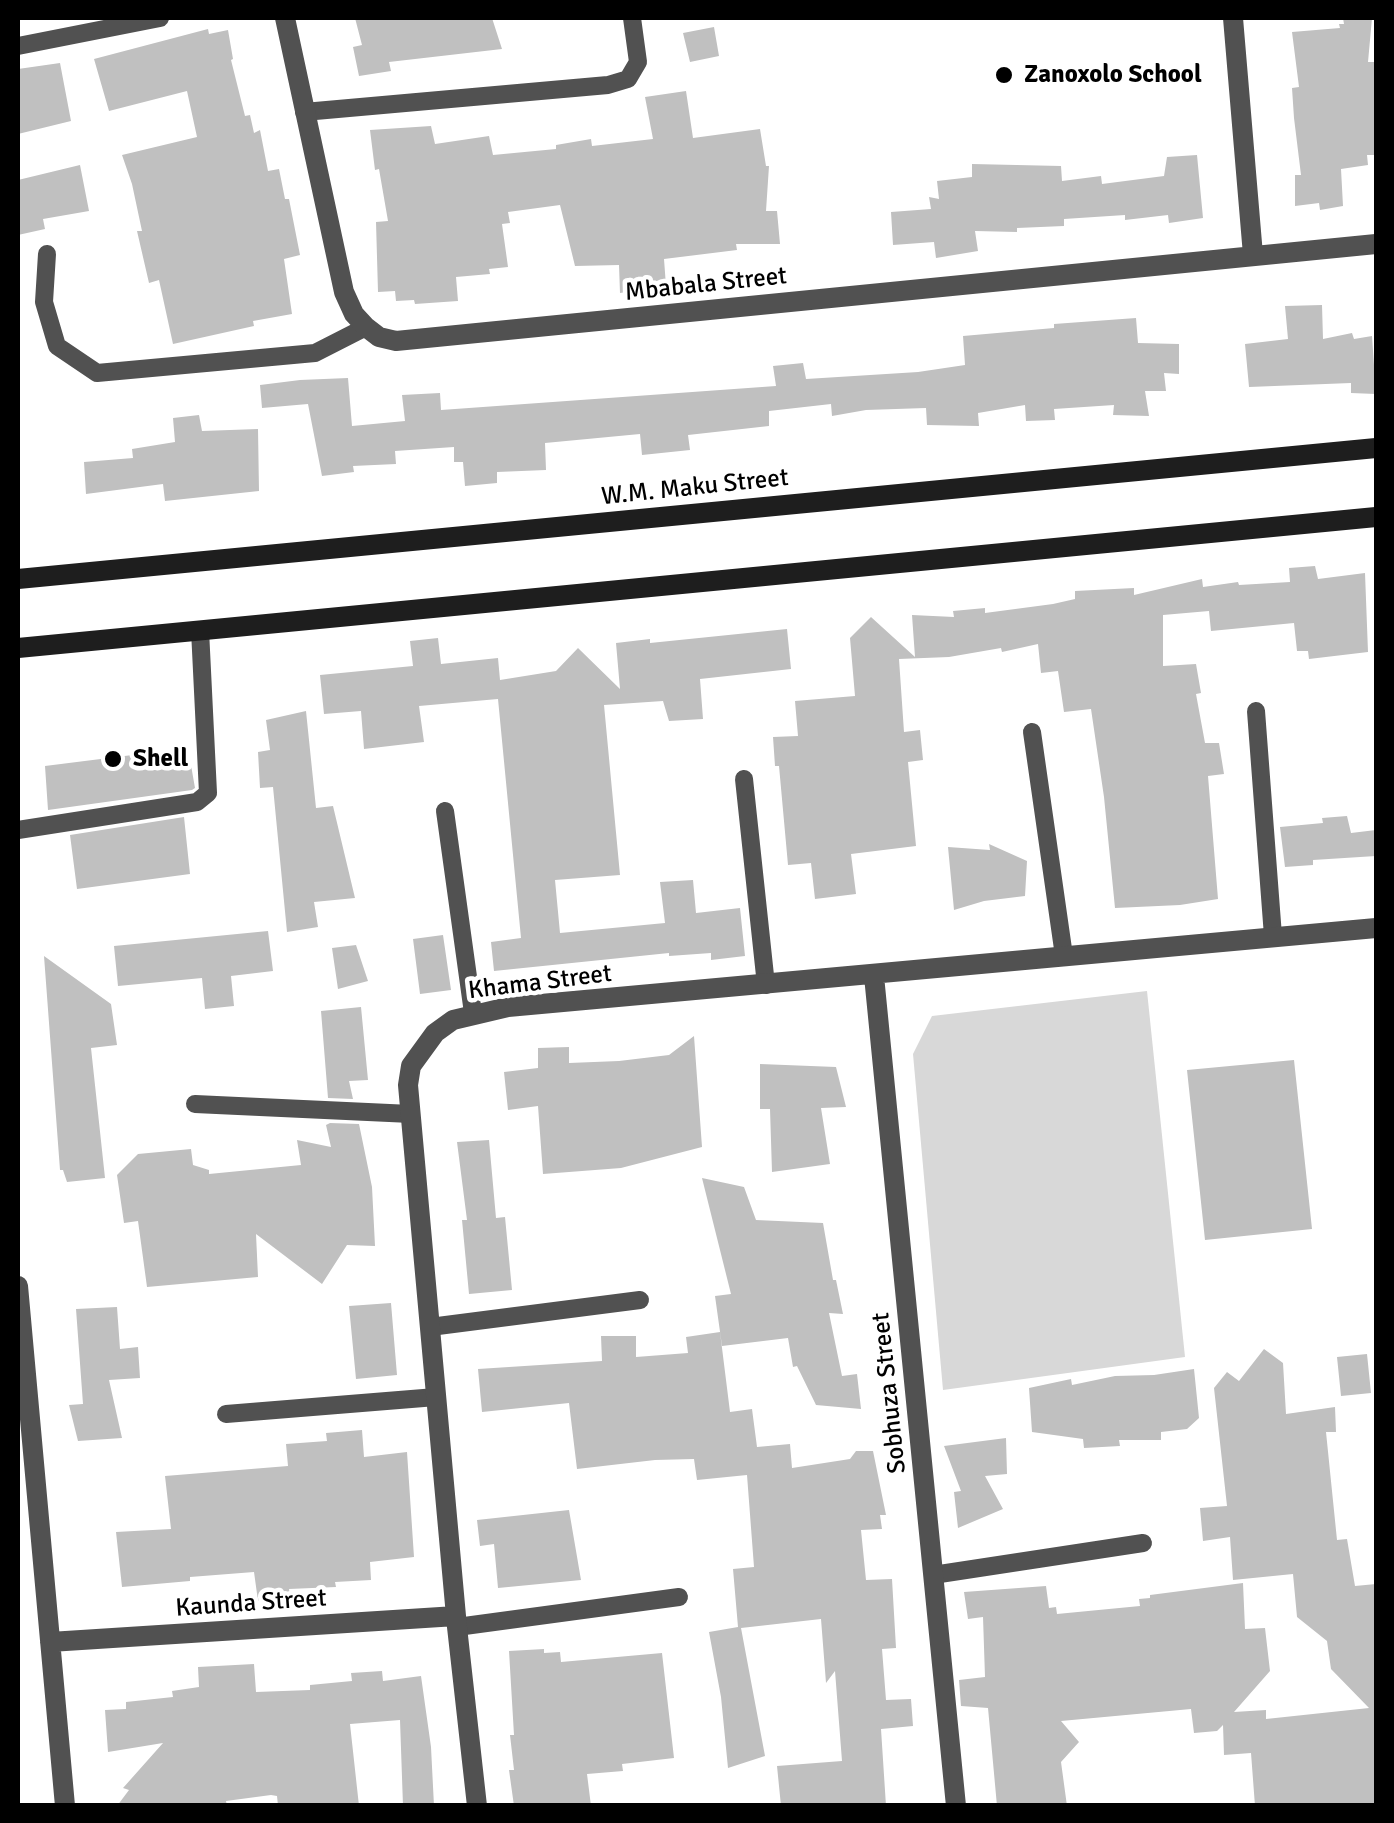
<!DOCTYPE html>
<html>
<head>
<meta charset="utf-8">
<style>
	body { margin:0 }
	#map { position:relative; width:1394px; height:1823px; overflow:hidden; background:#fff; font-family:Signika,sans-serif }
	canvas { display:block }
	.frame { position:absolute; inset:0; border:20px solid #000; pointer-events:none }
</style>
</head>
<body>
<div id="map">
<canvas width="1394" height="1823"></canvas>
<div class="frame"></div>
</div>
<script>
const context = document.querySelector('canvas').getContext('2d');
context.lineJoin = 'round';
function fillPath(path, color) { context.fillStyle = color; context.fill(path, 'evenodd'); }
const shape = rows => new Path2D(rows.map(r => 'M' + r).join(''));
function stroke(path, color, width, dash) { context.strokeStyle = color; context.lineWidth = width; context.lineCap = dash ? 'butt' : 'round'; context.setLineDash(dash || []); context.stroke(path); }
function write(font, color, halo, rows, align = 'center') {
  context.font = font + ' Signika,sans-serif'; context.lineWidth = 9; context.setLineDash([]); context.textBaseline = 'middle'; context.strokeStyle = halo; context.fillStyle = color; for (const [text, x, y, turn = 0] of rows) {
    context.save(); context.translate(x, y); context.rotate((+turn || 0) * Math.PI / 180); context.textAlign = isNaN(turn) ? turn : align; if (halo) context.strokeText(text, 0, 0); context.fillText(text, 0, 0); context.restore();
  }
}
fillPath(shape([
	[1147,991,1185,1357,943,1390,913,1054,932,1016]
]), '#d8d8d8');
fillPath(shape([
	[355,18,492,18,502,49,389,62,391,71,359,76,353,47,362,45],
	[1343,18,1372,18,1368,62,1376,62,1376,155,1367,155,1368,165,1341,169,1343,206,1320,210,1319,203,1295,206,1295,175,1301,175,1294,118,1292,88,1299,87,1292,32,1340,28,1339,24,1344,24],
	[714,27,719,56,690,62,683,33],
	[208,29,209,34,228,30,233,59,231,60,245,116,250,115,254,133,260,130,268,171,279,169,285,199,289,199,300,255,284,259,292,314,253,321,254,326,173,344,159,280,149,283,137,231,142,231,132,184,122,155,197,137,187,91,109,111,94,59],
	[60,63,71,121,18,134,18,69],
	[686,91,693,138,760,129,766,166,769,166,766,211,777,211,780,244,736,244,737,250,664,259,666,286,620,293,619,265,575,266,560,205,508,212,510,223,502,224,508,267,489,269,490,274,456,277,458,301,415,304,414,300,396,301,395,291,378,292,376,222,388,221,379,169,375,170,370,130,431,126,435,144,489,136,493,155,556,149,556,145,591,139,592,146,653,139,645,97],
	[1197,155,1203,218,1169,223,1168,215,1125,220,1125,215,1064,219,1064,226,1017,228,1017,232,975,231,978,251,936,258,934,242,893,245,891,212,931,209,929,197,939,199,937,181,972,177,972,164,1061,166,1062,181,1101,176,1102,184,1164,176,1167,157],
	[80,165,89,211,43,219,45,229,18,235,18,180],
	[1322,305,1323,339,1352,333,1354,339,1372,336,1376,394,1351,393,1351,383,1249,387,1245,344,1288,339,1285,306],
	[1136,318,1138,343,1179,344,1179,374,1164,373,1166,391,1145,391,1149,416,1113,415,1114,405,1054,409,1055,420,1026,421,1025,405,978,413,979,426,927,425,926,408,866,410,832,416,831,404,769,411,769,426,688,435,690,450,642,455,640,434,545,443,546,470,497,472,497,483,465,486,463,462,454,462,454,447,395,451,396,464,353,466,354,472,322,476,308,404,262,408,260,385,300,380,348,378,352,426,405,421,402,395,440,393,441,410,776,386,773,366,803,363,806,379,918,372,965,365,963,336,1054,328,1054,324],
	[199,415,202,431,258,429,259,491,165,501,163,484,86,494,84,462,133,458,132,449,175,442,173,418],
	[1315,566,1318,579,1365,573,1368,652,1309,659,1308,651,1297,651,1294,623,1211,631,1209,611,1163,615,1163,666,1196,664,1201,693,1196,694,1205,743,1219,743,1224,774,1208,776,1218,899,1180,905,1115,908,1104,797,1091,709,1064,712,1058,671,1041,673,1038,644,1002,652,1001,648,949,657,899,659,904,732,920,730,923,760,908,762,916,846,851,854,856,894,815,899,811,863,788,865,779,766,775,766,773,737,798,736,795,701,855,696,850,638,871,617,915,657,912,615,954,617,953,611,985,608,985,613,1053,604,1075,599,1075,591,1134,588,1134,595,1202,579,1203,587,1238,582,1239,585,1290,582,1289,568],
	[787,629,791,669,700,679,703,719,669,721,663,701,604,705,620,875,555,880,560,933,665,923,660,882,693,880,696,913,740,908,745,956,711,960,711,953,669,956,669,953,494,971,491,942,521,938,498,699,419,706,424,742,364,749,361,711,324,714,320,675,413,666,410,641,438,638,441,664,498,658,500,680,556,671,578,648,620,689,616,643,650,639,650,643],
	[306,711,316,808,333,806,355,898,314,902,318,927,287,932,273,787,260,788,258,752,270,750,266,720],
	[188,748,195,788,192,790,48,810,45,766],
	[1347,816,1351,833,1376,830,1376,856,1313,860,1313,865,1285,867,1280,827,1323,823,1322,818],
	[184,817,190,874,77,889,70,835],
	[989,844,1027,861,1025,896,984,901,954,910,948,847,990,850],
	[268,931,273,971,231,976,234,1006,205,1009,202,978,118,986,114,946],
	[443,935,451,990,420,994,413,939],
	[356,945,368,981,338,989,332,948],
	[44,956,111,1004,117,1045,91,1048,105,1178,67,1182,63,1170,60,1170],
	[361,1007,368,1080,349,1081,353,1099,328,1098,321,1011],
	[694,1036,702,1147,621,1168,543,1174,538,1106,508,1110,504,1072,538,1068,538,1048,569,1047,569,1063,619,1061,669,1055],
	[1294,1060,1312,1229,1205,1240,1187,1070],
	[760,1064,836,1067,846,1107,821,1108,830,1164,772,1172,770,1109,760,1109],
	[330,1123,359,1124,372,1187,375,1246,347,1245,322,1284,256,1234,258,1277,147,1287,138,1221,124,1223,117,1175,138,1154,191,1149,193,1165,209,1170,209,1174,301,1165,297,1140,331,1147,326,1125],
	[489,1140,496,1218,505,1217,512,1290,469,1294,462,1220,467,1220,457,1142],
	[702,1178,744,1187,756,1220,823,1223,833,1280,836,1280,843,1314,829,1313,842,1376,857,1374,861,1409,816,1405,797,1366,793,1367,788,1338,722,1346,715,1296,731,1294],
	[391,1303,397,1375,356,1379,349,1306],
	[117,1307,120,1349,138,1347,140,1378,109,1380,122,1438,78,1441,69,1405,83,1404,76,1309],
	[720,1332,730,1412,752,1409,757,1447,790,1444,792,1468,850,1459,856,1451,873,1451,886,1515,880,1515,882,1529,861,1530,866,1580,892,1579,896,1648,882,1649,886,1700,911,1699,913,1726,881,1729,886,1806,781,1806,777,1766,842,1761,835,1671,826,1683,821,1619,741,1628,765,1756,728,1768,721,1697,709,1632,738,1627,733,1569,754,1567,747,1475,697,1480,694,1459,655,1460,577,1469,569,1403,482,1412,478,1369,602,1361,601,1336,636,1336,636,1357,688,1353,686,1337],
	[1264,1349,1283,1363,1286,1414,1335,1407,1336,1432,1326,1432,1337,1540,1347,1539,1355,1586,1376,1584,1376,1806,1255,1806,1251,1753,1224,1755,1223,1725,1217,1731,1194,1733,1191,1709,1061,1721,1079,1742,1061,1762,1067,1806,997,1806,988,1708,961,1706,959,1680,985,1677,983,1617,968,1619,964,1592,1046,1586,1049,1608,1056,1607,1057,1614,1140,1606,1139,1599,1150,1598,1150,1595,1243,1583,1245,1629,1265,1628,1270,1671,1234,1712,1266,1710,1266,1719,1369,1708,1331,1669,1327,1641,1297,1617,1293,1574,1233,1580,1230,1537,1203,1541,1200,1508,1227,1506,1214,1388,1227,1372,1239,1381],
	[1367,1354,1371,1393,1341,1396,1337,1357],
	[1194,1369,1199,1418,1187,1429,1161,1432,1161,1440,1119,1440,1120,1446,1084,1448,1083,1439,1032,1432,1029,1388,1071,1379,1072,1385,1115,1376,1154,1375],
	[362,1430,364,1457,407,1452,414,1557,370,1562,371,1580,335,1582,336,1587,289,1589,290,1597,258,1601,254,1572,190,1577,190,1581,122,1587,116,1532,171,1529,165,1476,288,1466,286,1444,327,1441,326,1433],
	[1006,1438,1007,1474,985,1476,1003,1509,958,1528,954,1492,961,1491,944,1446],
	[569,1510,581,1580,498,1588,494,1544,480,1546,477,1520],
	[544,1649,544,1653,560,1652,561,1662,662,1653,674,1758,622,1764,623,1771,587,1774,591,1806,514,1806,509,1770,514,1770,510,1735,514,1735,509,1651],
	[254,1664,256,1692,310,1690,310,1685,352,1681,351,1673,382,1671,383,1681,421,1676,431,1747,434,1806,403,1806,400,1720,350,1724,359,1806,278,1806,277,1796,271,1795,226,1801,227,1806,117,1806,129,1790,123,1788,163,1743,108,1752,105,1710,126,1709,126,1702,173,1697,172,1691,199,1687,198,1667]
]), '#c0c0c0');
stroke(shape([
	[18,46,160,18],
	[304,112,608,85,628,79,638,62,632,18],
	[47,254,44,302,57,346,97,373,315,353,366,327],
	[1256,711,1273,936],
	[1032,732,1064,956],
	[744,779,766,985],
	[445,811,473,1013],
	[18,830,197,802,208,793,200,630],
	[195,1104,411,1114],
	[430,1327,640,1300],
	[226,1414,436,1397],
	[933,1575,1143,1543],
	[457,1627,679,1597]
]), '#515151', 18);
stroke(shape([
	[285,18,344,292,354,314,366,327,379,337,396,341,1376,244],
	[1233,18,1253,255],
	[874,976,956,1806],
	[18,1286,65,1806],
	[50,1642,456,1616],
	[477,1806,457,1627,408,1085,411,1066,435,1033,453,1020,508,1007,1376,928]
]), '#515151', 20);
stroke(shape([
	[18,579,1376,448],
	[18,648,1376,517]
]), '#1e1e1e', 20);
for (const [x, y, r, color] of [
	[1004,75,10,"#000"],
	[113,759,10,"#000"]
]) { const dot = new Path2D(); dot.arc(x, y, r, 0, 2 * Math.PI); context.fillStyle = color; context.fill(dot); stroke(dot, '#fff', 4); }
write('bold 25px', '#000', '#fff', [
	["Zanoxolo School",1024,75],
	["Shell",133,759]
], 'left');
write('25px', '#000', '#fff', [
	["Mbabala Street",706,285,-6],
	["W.M. Maku Street",695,488,-6],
	["Khama Street",540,983,-7],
	["Sobhuza Street",890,1393,-96],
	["Kaunda Street",251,1604,-4]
]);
</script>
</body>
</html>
